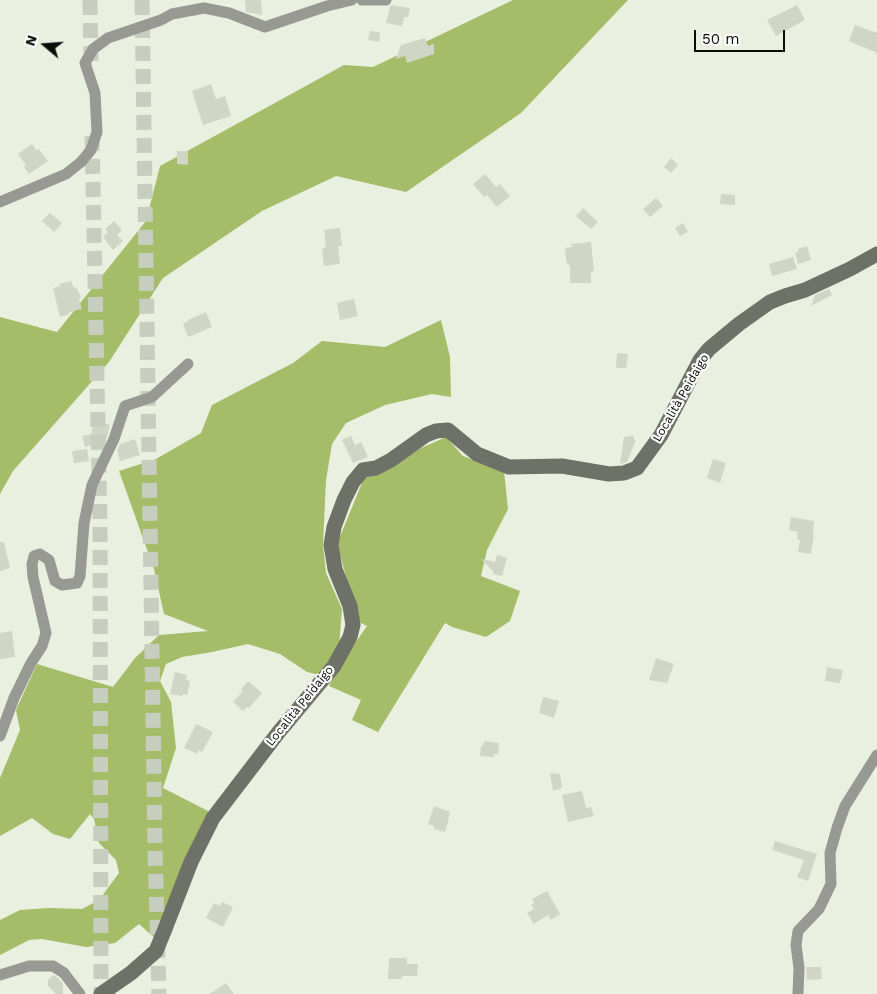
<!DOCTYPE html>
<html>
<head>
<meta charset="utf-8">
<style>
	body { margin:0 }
	#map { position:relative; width:877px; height:994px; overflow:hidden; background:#eaf0df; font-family:"Work Sans",sans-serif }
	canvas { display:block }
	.north { position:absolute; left:20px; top:20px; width:50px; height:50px; -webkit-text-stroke:4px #fff; paint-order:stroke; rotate:288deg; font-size:14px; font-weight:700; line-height:20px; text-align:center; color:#0a0c07 }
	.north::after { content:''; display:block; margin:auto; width:18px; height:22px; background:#0a0c07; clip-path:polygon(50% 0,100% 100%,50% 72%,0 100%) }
	.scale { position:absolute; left:694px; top:30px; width:91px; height:22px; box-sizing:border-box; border:2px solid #0a0c07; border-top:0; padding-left:6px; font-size:15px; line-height:18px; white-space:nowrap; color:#0a0c07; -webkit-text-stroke:4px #fff; paint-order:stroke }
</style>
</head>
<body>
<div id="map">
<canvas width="877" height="994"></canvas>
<div class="north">N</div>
<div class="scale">50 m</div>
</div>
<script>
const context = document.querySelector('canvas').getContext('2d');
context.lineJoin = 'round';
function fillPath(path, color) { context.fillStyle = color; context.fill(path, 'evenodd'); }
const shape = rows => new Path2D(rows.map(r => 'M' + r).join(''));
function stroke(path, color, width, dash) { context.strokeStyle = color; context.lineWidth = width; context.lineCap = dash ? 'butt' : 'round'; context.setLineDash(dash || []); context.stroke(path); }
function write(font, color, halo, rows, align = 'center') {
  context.font = font + ' "Work Sans",sans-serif'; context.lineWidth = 4.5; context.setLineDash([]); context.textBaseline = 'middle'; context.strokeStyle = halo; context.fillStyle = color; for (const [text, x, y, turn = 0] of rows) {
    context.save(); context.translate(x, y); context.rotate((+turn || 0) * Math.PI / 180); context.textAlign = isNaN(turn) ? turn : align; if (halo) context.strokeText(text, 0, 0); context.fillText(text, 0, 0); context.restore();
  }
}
fillPath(shape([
	[513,0,628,0,521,113,406,192,336,176,262,211,163,278,109,362,13,471,0,494,0,317,57,332,146,221,160,166,344,65,373,67],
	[441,320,450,357,451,397,432,394,385,405,346,423,332,444,326,480,323,545,326,573,342,609,339,646,319,675,307,672,280,654,248,644,212,652,182,657,166,664,160,681,171,702,176,748,163,788,210,812,157,940,139,924,115,943,86,947,42,939,29,940,0,955,0,920,20,910,49,908,82,909,99,900,119,873,116,860,99,843,94,819,90,814,70,839,53,834,32,818,0,836,0,778,20,730,16,710,37,664,113,687,135,658,159,635,208,631,164,614,154,569,119,471,156,459,201,433,212,405,293,363,322,341,385,347],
	[446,437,463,456,504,471,508,509,487,550,481,576,520,591,510,621,486,637,452,627,445,623,378,732,352,720,361,700,329,686,337,669,367,626,359,622,337,544,364,478,380,474,419,449]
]), '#a5bc68');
fillPath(shape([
	[245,0,261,0,262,15,246,12],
	[391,5,410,8,408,17,404,17,402,26,386,23,390,7],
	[797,5,805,20,776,36,767,20],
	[855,25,877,33,877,53,849,41],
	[370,31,380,32,379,42,368,40],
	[425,38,428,46,434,44,434,54,407,63,405,56,396,59,401,45],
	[211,84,216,99,225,96,231,116,203,125,192,91],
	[32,144,36,150,39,149,48,161,29,174,24,167,26,165,18,154],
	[177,151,188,151,188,165,177,164],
	[671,158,678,165,671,173,664,167],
	[485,174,496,187,500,184,510,196,497,207,487,195,484,197,473,184],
	[721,194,735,195,735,205,720,204],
	[656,198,663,206,650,217,643,209],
	[583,208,598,222,591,229,576,216],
	[50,213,62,223,54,232,42,221],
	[114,221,122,230,117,235,123,241,113,250,103,237,108,232,105,229],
	[683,223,688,232,680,236,675,228],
	[340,228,342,246,338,246,340,264,324,266,322,248,326,247,324,230],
	[591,242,594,271,591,271,591,283,570,283,570,265,567,265,565,248,572,247,571,244],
	[807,246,811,260,798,264,795,253,798,252,798,249],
	[793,257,797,269,772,276,769,264],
	[71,281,74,288,76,287,81,297,79,299,82,309,69,312,69,314,60,317,53,288,60,286,59,284],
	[829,289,832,295,811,306,815,295],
	[354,299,358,316,340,320,337,303],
	[206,312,212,327,188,337,183,324,188,321,188,320],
	[617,353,628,354,626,368,616,368],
	[95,420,110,425,107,437,105,441,96,439,93,445,85,447,82,436,91,434],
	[351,436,355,445,361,442,368,457,353,463,342,440],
	[634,436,634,440,636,440,627,462,620,464,624,437],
	[135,439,140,455,120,461,117,450,120,444],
	[87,449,89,461,74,463,72,451],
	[713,459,726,463,720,483,707,478],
	[791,517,814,521,813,533,814,533,811,554,798,552,800,540,797,539,798,532,789,530],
	[0,542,4,542,10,568,0,571],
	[497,555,507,558,502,576,493,574,493,571,481,559,495,562],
	[12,631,15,657,0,659,0,633],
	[656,658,674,664,667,683,649,680],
	[827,667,843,670,840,683,825,681],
	[175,672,187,675,186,680,190,681,187,695,183,694,182,696,170,694],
	[248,681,262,693,249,708,247,707,243,711,233,702,243,691,241,689],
	[543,697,559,701,554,718,539,713],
	[196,724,213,732,202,752,199,750,197,754,184,748],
	[484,741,499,743,498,754,494,754,494,757,480,756,481,746,483,746],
	[550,773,560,774,562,788,553,791],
	[582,791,586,808,591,807,594,816,568,822,562,795],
	[434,806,450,812,448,818,449,819,445,832,434,829,434,826,428,824],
	[775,841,817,854,808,881,797,877,804,860,772,850],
	[547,891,560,914,551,920,548,915,534,924,527,913,534,909,531,905,534,903,532,899],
	[222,902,233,907,223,927,206,918,214,903,220,906],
	[389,958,407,958,407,964,418,964,417,976,402,976,402,979,388,979],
	[806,967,821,967,822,979,807,980],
	[54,975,59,979,63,984,63,994,56,994,48,986,48,980],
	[226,983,234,994,210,994]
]), '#d0d5c5');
stroke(shape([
	[90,0,91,63],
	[142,0,155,847,159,994],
	[92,136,100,526,101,994]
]), '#c8cebf', 15, [15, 8]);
stroke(shape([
	[362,0,386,0],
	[0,202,66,174,81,162,91,150,97,132,96,113,95,93,85,63,93,49,108,38,161,20,172,14,204,8,229,13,265,27,327,6,352,0],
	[0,736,14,698,31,663,42,646,46,633,33,577,32,564,34,556,40,554,49,560,55,581,62,585,77,583,80,576,84,523,92,485,114,439,125,406,152,397,188,364],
	[0,975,29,966,53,966,64,973,80,994],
	[798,994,799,968,796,945,798,931,819,909,831,884,830,853,837,828,845,806,877,755]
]), '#979992', 11);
stroke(shape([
	[101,994,131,973,156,951,165,929,191,862,213,818,278,733,334,666,350,637,353,625,350,606,335,569,331,545,334,527,344,500,353,482,363,470,376,468,391,460,426,435,436,431,448,430,477,454,509,467,562,466,609,474,624,473,637,468,661,435,700,360,709,349,739,324,770,302,785,296,805,290,850,269,877,254]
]), '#6e7167', 15);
write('12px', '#0a0c07', '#fff', [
	["Località Peidaigo",681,398,-60],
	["Località Peidaigo",300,706,-51]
]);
</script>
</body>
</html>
